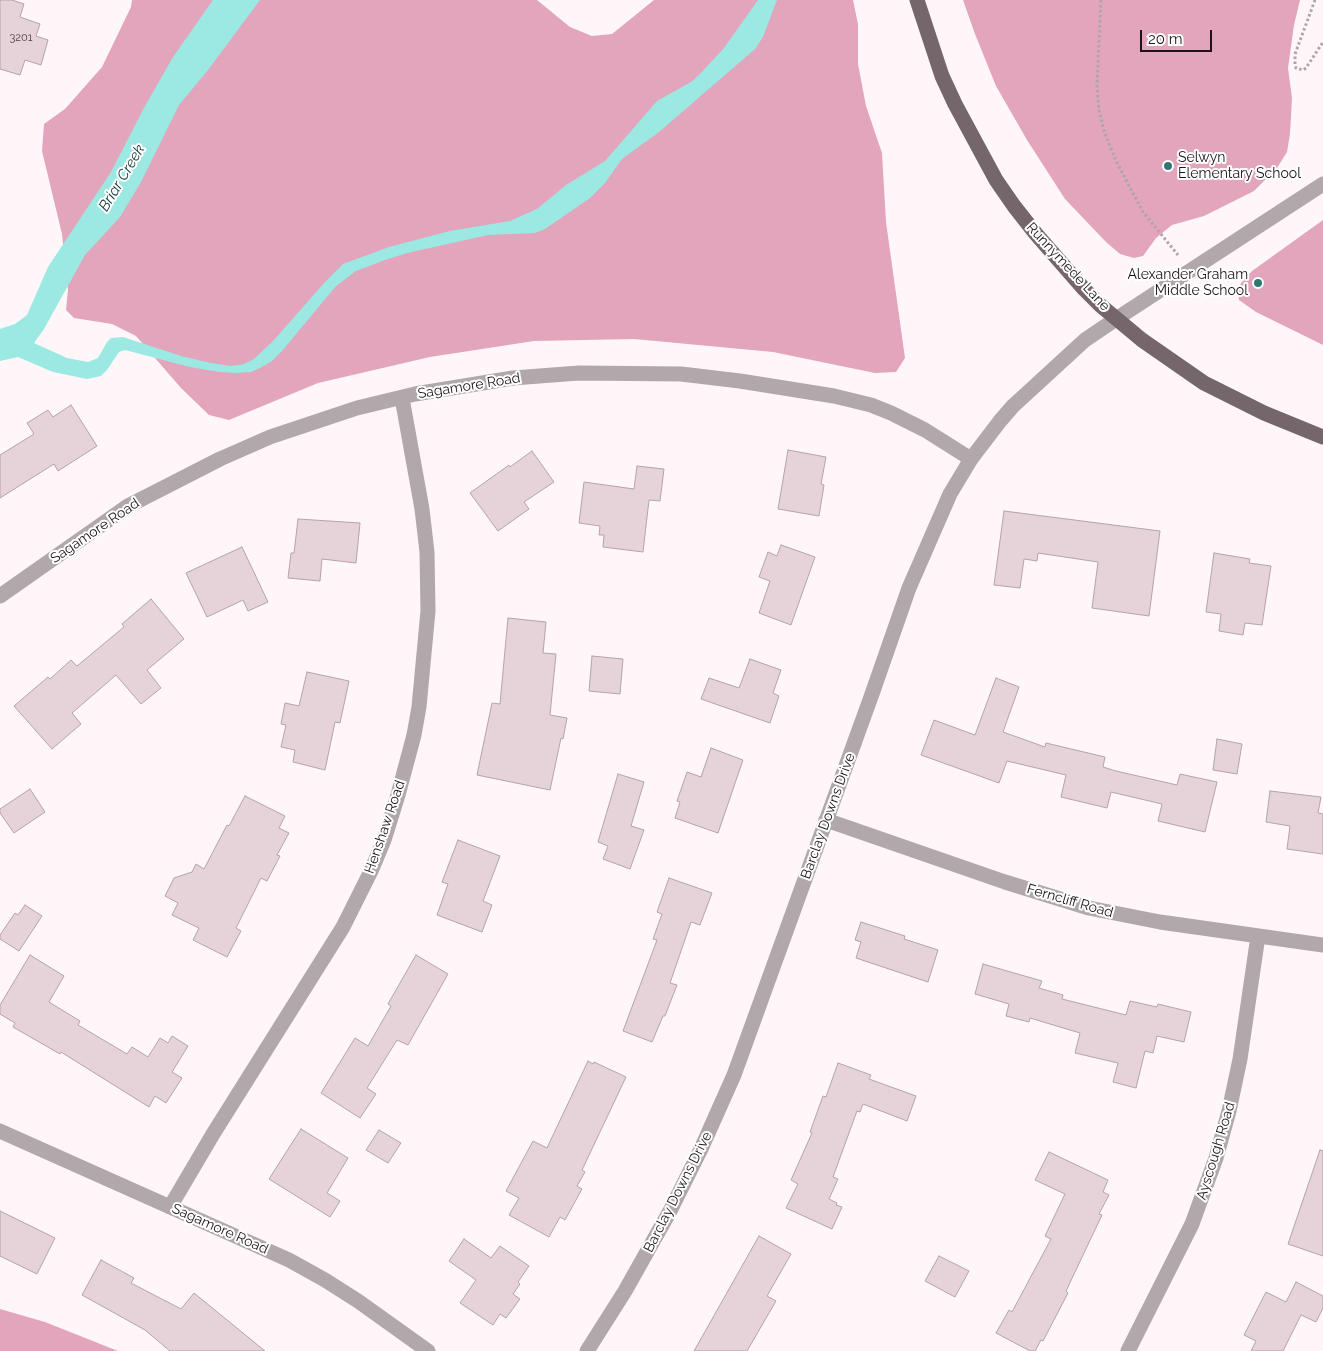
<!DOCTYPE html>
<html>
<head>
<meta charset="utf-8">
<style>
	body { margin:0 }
	#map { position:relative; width:1323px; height:1351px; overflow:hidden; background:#fef6f9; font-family:Raleway,sans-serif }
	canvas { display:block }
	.scale { position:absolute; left:1140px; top:30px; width:72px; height:22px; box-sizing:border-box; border:2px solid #1c1517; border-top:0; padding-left:6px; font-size:15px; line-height:18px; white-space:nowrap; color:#1c1517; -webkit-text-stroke:4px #fff; paint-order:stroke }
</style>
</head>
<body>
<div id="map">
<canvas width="1323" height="1351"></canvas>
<div class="scale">20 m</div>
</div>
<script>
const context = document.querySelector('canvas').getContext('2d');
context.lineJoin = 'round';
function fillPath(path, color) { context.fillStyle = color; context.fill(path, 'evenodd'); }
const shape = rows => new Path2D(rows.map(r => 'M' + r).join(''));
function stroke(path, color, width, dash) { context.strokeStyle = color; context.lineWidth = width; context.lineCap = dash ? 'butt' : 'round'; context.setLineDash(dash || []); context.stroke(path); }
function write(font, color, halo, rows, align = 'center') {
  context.font = font + ' Raleway,sans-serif'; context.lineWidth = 4; context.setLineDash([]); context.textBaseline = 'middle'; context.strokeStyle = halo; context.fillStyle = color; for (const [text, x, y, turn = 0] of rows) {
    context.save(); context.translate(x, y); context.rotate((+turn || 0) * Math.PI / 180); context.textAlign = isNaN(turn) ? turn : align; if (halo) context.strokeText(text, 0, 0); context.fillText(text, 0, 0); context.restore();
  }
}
fillPath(shape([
	[132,0,537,0,570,27,592,36,612,34,654,0,853,0,858,24,858,64,866,106,882,153,886,222,905,358,896,372,875,373,773,352,634,339,534,341,430,357,318,383,229,420,209,415,181,388,136,336,112,324,74,318,66,310,68,290,62,234,42,151,44,124,65,109,102,67,131,7],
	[963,0,1300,0,1294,25,1288,68,1292,98,1290,134,1287,152,1277,168,1254,191,1204,216,1172,225,1156,238,1143,256,1134,258,1120,254,1106,242,1065,199,1027,140,996,86,975,34],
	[1323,220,1323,345,1256,312,1239,300,1238,292,1241,283,1252,271],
	[0,1309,45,1322,118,1351,0,1351]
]), '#e3a5bc');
fillPath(shape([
	[213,0,260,0,208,70,179,105,141,182,120,217,85,255,44,329,34,343,67,358,88,362,98,358,107,342,111,338,123,337,181,356,211,363,231,366,244,364,254,359,274,340,325,282,343,264,389,247,450,231,510,221,537,209,566,185,605,161,657,101,691,82,699,75,724,48,758,0,777,0,763,37,755,49,659,132,622,159,605,183,590,198,545,229,535,233,488,235,407,253,385,260,356,271,336,286,282,351,272,361,260,368,251,372,236,373,219,372,190,367,125,350,119,352,107,370,101,376,87,379,53,372,18,357,0,361,0,329,15,324,27,315,48,267,111,172,145,106,173,57]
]), '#9be9e2');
const building = shape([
	[0,0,12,0,24,4,20,17,40,24,36,36,48,40,41,65,25,60,20,75,0,69,0,0],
	[71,405,97,446,58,471,54,464,0,498,0,455,34,434,27,423,48,410,53,417,71,405],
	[788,450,826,457,821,484,824,485,819,516,778,509,788,450],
	[532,451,554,482,524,502,529,509,498,531,470,493,509,465,510,467,532,451],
	[637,466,664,469,660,501,649,500,643,552,603,547,604,535,599,535,600,526,579,523,584,482,634,489,637,466],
	[1004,511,1160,531,1149,616,1092,608,1098,562,1038,553,1037,561,1024,559,1020,588,994,585,1004,511],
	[298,519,360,523,356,563,322,559,320,581,288,578,291,553,294,553,298,519],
	[781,545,815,557,791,625,759,613,770,581,759,577,768,552,777,556,781,545],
	[242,547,268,602,248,611,243,600,207,617,186,573,242,547],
	[1214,553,1250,559,1249,563,1271,566,1262,625,1245,623,1243,635,1219,631,1221,614,1206,612,1214,553],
	[151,599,184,639,147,670,161,688,141,704,116,675,72,713,81,724,52,749,14,706,48,677,50,679,71,660,77,666,124,627,122,624,151,599],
	[508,618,546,622,543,653,556,654,550,715,567,718,563,739,561,738,550,790,477,775,492,703,500,704,508,618],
	[592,656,623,659,620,694,589,691,592,656],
	[750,659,781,670,773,693,779,696,770,723,701,699,709,678,739,688,750,659],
	[307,672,349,681,340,723,335,722,325,770,293,762,295,750,281,747,286,725,281,724,285,703,299,706,307,672],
	[996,678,1019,687,1003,732,1045,747,1046,743,1105,757,1103,767,1116,771,1177,785,1180,774,1217,782,1205,832,1158,821,1162,804,1111,792,1107,808,1061,797,1066,775,1007,761,999,783,921,755,934,720,975,735,996,678],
	[1217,739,1242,744,1237,774,1213,770,1217,739],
	[711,748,743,760,718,833,675,818,680,802,677,801,687,772,701,777,711,748],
	[618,774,644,782,631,826,644,830,630,869,603,859,608,846,598,842,618,774],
	[30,789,45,812,14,833,0,813,0,809,30,789],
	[1270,791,1321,797,1318,813,1323,814,1323,854,1287,849,1290,826,1266,822,1270,791],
	[245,796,285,816,279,828,289,833,277,855,280,856,267,881,261,878,236,928,241,931,227,957,193,940,199,928,172,915,178,903,165,896,174,878,192,872,196,864,204,869,227,825,229,826,245,796],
	[458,840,500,856,483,901,492,905,482,932,437,915,448,884,442,882,458,840],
	[669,878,712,893,700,925,691,922,670,983,677,985,665,1016,663,1016,652,1042,623,1031,657,940,653,939,662,914,657,912,669,878],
	[25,905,42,916,19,951,0,939,0,935,15,913,18,915,25,905],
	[861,922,905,936,904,939,938,950,928,982,856,958,861,942,855,940,861,922],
	[30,955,64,976,49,1002,80,1021,78,1025,127,1054,132,1047,148,1057,160,1038,168,1043,172,1036,188,1046,172,1072,182,1078,166,1103,155,1096,149,1107,61,1052,60,1054,13,1027,15,1023,0,1014,0,1005,30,955],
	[416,955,448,974,408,1045,397,1040,367,1088,376,1094,360,1118,321,1093,355,1038,368,1046,391,1006,388,1004,416,955],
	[983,964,1042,981,1039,988,1063,995,1062,999,1126,1015,1130,1001,1157,1007,1158,1004,1191,1012,1184,1042,1157,1036,1153,1053,1145,1051,1136,1088,1113,1082,1118,1063,1075,1053,1080,1033,1030,1018,1029,1022,1006,1016,1009,1004,975,994,983,964],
	[588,1061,593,1064,594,1062,626,1077,582,1170,585,1172,577,1186,582,1189,565,1220,560,1217,549,1237,509,1215,519,1198,506,1191,533,1141,547,1148,588,1061],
	[838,1063,871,1075,869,1079,916,1096,907,1121,863,1104,860,1112,857,1111,833,1177,838,1179,829,1199,837,1203,836,1205,842,1207,832,1229,786,1208,798,1184,791,1180,812,1133,810,1132,823,1096,826,1097,838,1063],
	[301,1129,348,1158,327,1193,340,1201,330,1217,269,1179,301,1129],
	[379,1130,401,1143,388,1163,366,1150,379,1130],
	[1320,1150,1323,1151,1323,1256,1288,1244,1320,1150],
	[1049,1152,1108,1180,1103,1192,1109,1195,1099,1214,1102,1215,1066,1291,1068,1293,1043,1341,1041,1340,1035,1351,1030,1351,996,1333,1009,1310,1012,1312,1051,1239,1045,1236,1065,1194,1035,1180,1049,1152],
	[0,1211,55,1238,37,1274,0,1256,0,1211],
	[759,1236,791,1254,767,1296,776,1301,747,1351,694,1351,759,1236],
	[464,1239,491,1258,500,1246,529,1266,518,1282,520,1284,513,1294,520,1299,506,1318,500,1314,493,1325,460,1303,476,1280,449,1261,464,1239],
	[939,1256,969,1271,955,1297,925,1281,939,1256],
	[101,1260,134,1278,131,1283,181,1309,194,1293,265,1351,170,1351,145,1330,82,1295,101,1260],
	[1296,1282,1323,1296,1323,1308,1316,1322,1301,1315,1283,1351,1251,1351,1256,1341,1244,1335,1266,1292,1286,1302,1296,1282]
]);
fillPath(building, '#e6d2d9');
stroke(building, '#b5a3a9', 1);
stroke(shape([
	[1101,0,1097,87,1099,110,1104,131,1116,161,1143,212,1178,255],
	[1315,0,1295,54,1295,64,1296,68,1303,70,1306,68,1323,42]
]), '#ada5a8', 3, [2.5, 2.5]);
stroke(shape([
	[1116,319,1323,184],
	[0,596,128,506,220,459,270,437,357,408,415,394,513,378,579,373,681,374,740,381,834,396,871,405,891,413,925,430,971,459],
	[826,820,1005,882,1089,908,1160,922,1323,945],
	[0,1131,289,1260,325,1280,358,1301,428,1351],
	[170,1207,213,1134,343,927,371,871,384,840,398,795,414,735,419,707,428,611,427,552,422,509,402,398],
	[1128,1351,1192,1224,1216,1158,1229,1111,1240,1059,1258,936]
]), '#b1a8ab', 15);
stroke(shape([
	[587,1351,625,1291,670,1211,701,1149,734,1075,872,694,909,588,950,494,971,459,1000,421,1013,406,1085,340,1116,319]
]), '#b1a8ab', 15);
stroke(shape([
	[917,0,942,76,955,104,996,180,1014,206,1036,234,1084,289,1100,305,1142,340,1204,383,1264,413,1323,437]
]), '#75666b', 15);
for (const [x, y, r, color] of [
	[1168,166,5,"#307873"],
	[1258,283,5,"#307873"]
]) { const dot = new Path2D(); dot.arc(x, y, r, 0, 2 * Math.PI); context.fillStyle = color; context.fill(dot); stroke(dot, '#fff', 2); }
write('11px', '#4e4448', null, [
	["3201",21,38]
]);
write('14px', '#1c1517', '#fff', [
	["Selwyn",1178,158],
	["Elementary School",1178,174],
	["Alexander Graham",1248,275,"right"],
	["Middle School",1248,291,"right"]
], 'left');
write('14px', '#1c1517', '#fff', [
	["Runnymede Lane",1068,267,47],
	["Sagamore Road",469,386,-9],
	["Sagamore Road",95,531,-34],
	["Barclay Downs Drive",828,816,-70],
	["Henshaw Road",385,827,-71],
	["Ferncliff Road",1070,901,16],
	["Ayscough Road",1216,1151,-73],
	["Barclay Downs Drive",678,1192,-63],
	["Sagamore Road",220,1229,24]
]);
write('italic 15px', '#0f3633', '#fff', [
	["Briar Creek",122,178,-59]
]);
</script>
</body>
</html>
